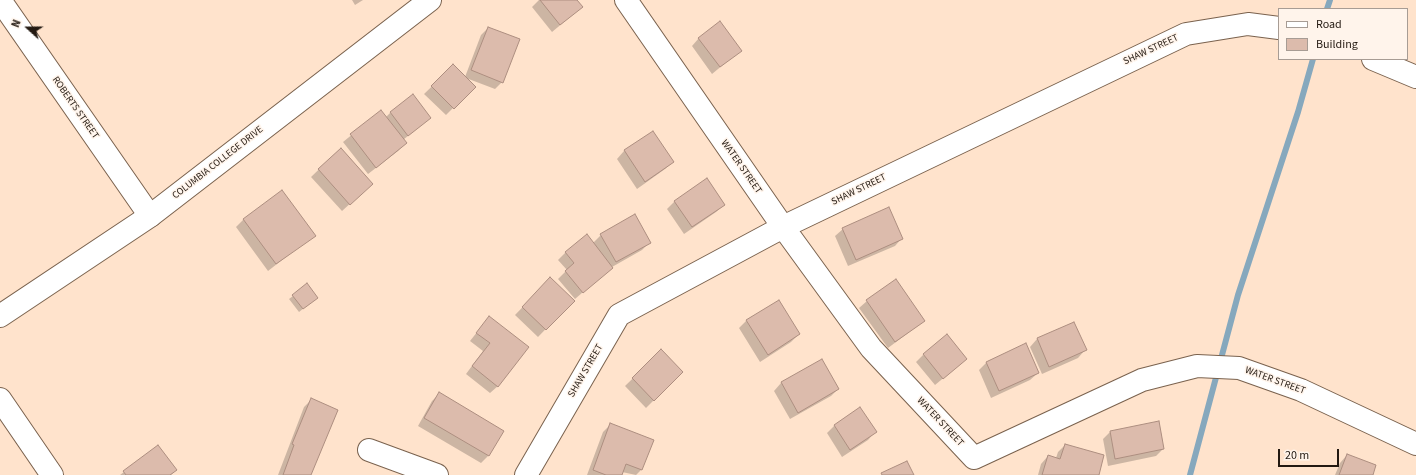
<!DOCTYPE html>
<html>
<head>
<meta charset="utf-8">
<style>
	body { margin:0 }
	#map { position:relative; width:1416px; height:475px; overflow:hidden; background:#ffe3cc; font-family:"Source Sans 3",sans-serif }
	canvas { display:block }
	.legend { position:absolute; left:1278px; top:8px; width:130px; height:52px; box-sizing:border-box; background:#fff4eb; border:1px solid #a79c94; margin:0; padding:5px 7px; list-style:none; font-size:12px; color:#231911 }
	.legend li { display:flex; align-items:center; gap:8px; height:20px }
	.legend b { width:20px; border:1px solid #a79c94 }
	.north { position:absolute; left:8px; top:8px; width:40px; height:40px; -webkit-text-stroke:3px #fff4eb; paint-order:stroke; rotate:291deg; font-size:11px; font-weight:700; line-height:16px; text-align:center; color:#231911 }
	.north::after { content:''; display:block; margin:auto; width:14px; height:18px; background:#231911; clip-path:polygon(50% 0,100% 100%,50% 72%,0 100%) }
	.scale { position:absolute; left:1278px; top:449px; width:61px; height:18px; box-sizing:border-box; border:2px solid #231911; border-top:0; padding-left:5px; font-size:12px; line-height:14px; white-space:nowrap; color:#231911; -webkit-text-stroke:3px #fff4eb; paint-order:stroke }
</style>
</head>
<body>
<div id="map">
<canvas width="1416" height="475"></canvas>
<ul class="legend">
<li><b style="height:5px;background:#fff"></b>Road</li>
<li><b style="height:11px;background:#dcbbac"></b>Building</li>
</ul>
<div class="north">N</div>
<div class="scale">20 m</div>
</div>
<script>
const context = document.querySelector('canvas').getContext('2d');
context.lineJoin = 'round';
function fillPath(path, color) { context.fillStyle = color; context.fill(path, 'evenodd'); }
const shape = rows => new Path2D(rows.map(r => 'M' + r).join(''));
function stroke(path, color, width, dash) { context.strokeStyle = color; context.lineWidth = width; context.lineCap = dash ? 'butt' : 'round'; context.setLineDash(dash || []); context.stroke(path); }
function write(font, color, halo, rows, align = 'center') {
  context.font = font + ' "Source Sans 3",sans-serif'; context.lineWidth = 3; context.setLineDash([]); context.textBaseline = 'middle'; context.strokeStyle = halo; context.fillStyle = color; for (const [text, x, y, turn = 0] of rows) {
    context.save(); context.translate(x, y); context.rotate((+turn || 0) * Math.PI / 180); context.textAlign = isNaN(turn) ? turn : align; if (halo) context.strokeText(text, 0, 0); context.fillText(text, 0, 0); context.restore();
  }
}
fillPath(shape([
	[352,0,363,0,355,5],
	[539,0,576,0,582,7,552,32,532,7],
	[488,28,502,82,495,89,466,78,474,87,446,115,424,94,453,66,465,77,481,35],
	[699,38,741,50,712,74,692,46],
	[381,111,386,117,390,113,430,118,403,140,405,143,398,151,368,174,343,142],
	[653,132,673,162,665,169,637,189,617,159,624,151],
	[340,149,364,191,342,211,311,177],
	[675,201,724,205,716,212,684,234,667,209],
	[244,219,314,235,268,271,236,227],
	[843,229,902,238,895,246,848,266,835,236],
	[601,235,650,242,642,250,612,267,575,299,558,279,567,270,558,260,566,252,593,243],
	[550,279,573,301,538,337,515,315],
	[293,296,313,301,299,312,289,299],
	[778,301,799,334,791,342,760,362,739,328,746,321],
	[867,301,924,321,888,348,859,308],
	[489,317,498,386,490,393,466,374,483,351,470,341],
	[1073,323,1085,350,1078,358,1042,374,1030,347,1037,339],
	[1025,345,1038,373,1030,380,991,398,979,370,986,363],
	[661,351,682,372,646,408,625,386],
	[923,355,958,366,935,385,916,362],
	[822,360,838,389,831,396,790,419,774,391,781,383],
	[439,394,503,432,488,456,481,463,418,426,432,401],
	[311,400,310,475,278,475,304,407],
	[860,409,875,432,868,440,842,457,827,433,834,426],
	[611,424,641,470,636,475,622,472,621,475,587,475,603,432],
	[1110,432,1163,449,1156,456,1108,466,1103,439],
	[1065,445,1098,475,1038,475,1041,464,1048,456,1056,458,1058,452],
	[1347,455,1372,475,1335,475,1340,463],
	[176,470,171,475,120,475,124,472]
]), '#0003');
stroke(shape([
	[1327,9,1330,0],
	[1190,475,1238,295,1298,112,1313,59]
]), '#86a8bd', 6);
const building = shape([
	[540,0,577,0,583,7,560,25,540,0],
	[720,21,742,51,720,67,698,38,720,21],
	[488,27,520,39,503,83,471,70,488,27],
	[453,64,476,87,454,109,431,86,453,64],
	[413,94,431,118,408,136,390,112,413,94],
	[381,110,407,143,376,168,350,134,381,110],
	[653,131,674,162,645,182,624,150,653,131],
	[341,148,373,184,350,205,318,169,341,148],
	[707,178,725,205,692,227,674,201,707,178],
	[282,190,316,236,276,264,243,219,282,190],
	[889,207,903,239,856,260,842,228,889,207],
	[635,214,651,243,616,262,600,234,635,214],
	[587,234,613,268,583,293,565,271,574,263,565,252,587,234],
	[550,277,575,301,546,330,522,307,550,277],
	[896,279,925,321,895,342,866,300,896,279],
	[307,283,318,298,303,309,292,295,307,283],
	[779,300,800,334,768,355,746,320,779,300],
	[489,316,529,347,498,387,472,366,490,343,476,333,489,316],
	[1074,322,1087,350,1049,367,1037,338,1074,322],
	[947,334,967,359,943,379,923,354,947,334],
	[1026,343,1039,373,999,391,986,362,1026,343],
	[661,349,683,372,654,401,632,378,661,349],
	[822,359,839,389,798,413,781,382,822,359],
	[439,392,504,431,489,456,424,418,439,392],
	[311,398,338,410,311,475,283,475,294,445,292,444,311,398],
	[860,407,877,432,850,450,834,425,860,407],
	[1159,421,1164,449,1115,459,1110,431,1159,421],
	[610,423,654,440,642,470,626,464,622,475,606,475,593,470,610,423],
	[1065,444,1104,455,1099,475,1042,475,1048,455,1060,459,1065,444],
	[158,445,177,470,170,475,126,475,123,471,158,445],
	[1347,454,1376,465,1373,475,1339,475,1347,454],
	[907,461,914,475,882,475,881,473,907,461]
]);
fillPath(building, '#dcbbac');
stroke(building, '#ad8e80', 1);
const minor = shape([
	[0,0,150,216],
	[626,0,783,227,871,348,974,458],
	[1373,59,1416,77],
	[0,399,52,475],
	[369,450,437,475],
	[974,458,1142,380,1197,366,1239,368,1301,390,1416,444],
	[526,475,619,315,783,227,1186,34,1248,24,1279,28]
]);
const tertiary = shape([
	[0,316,150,216,430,0]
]);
stroke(minor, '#7a624e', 24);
stroke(tertiary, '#7a624e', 24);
stroke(minor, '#fff', 22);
stroke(tertiary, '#fff', 22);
write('10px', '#231911', '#fff4eb', [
	["SHAW STREET",1151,50,-25],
	["ROBERTS STREET",75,108,55],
	["COLUMBIA COLLEGE DRIVE",218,163,-38],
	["WATER STREET",741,167,55],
	["SHAW STREET",859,190,-26],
	["SHAW STREET",586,371,-60],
	["WATER STREET",1275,381,20],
	["WATER STREET",940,422,47]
]);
</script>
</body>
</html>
